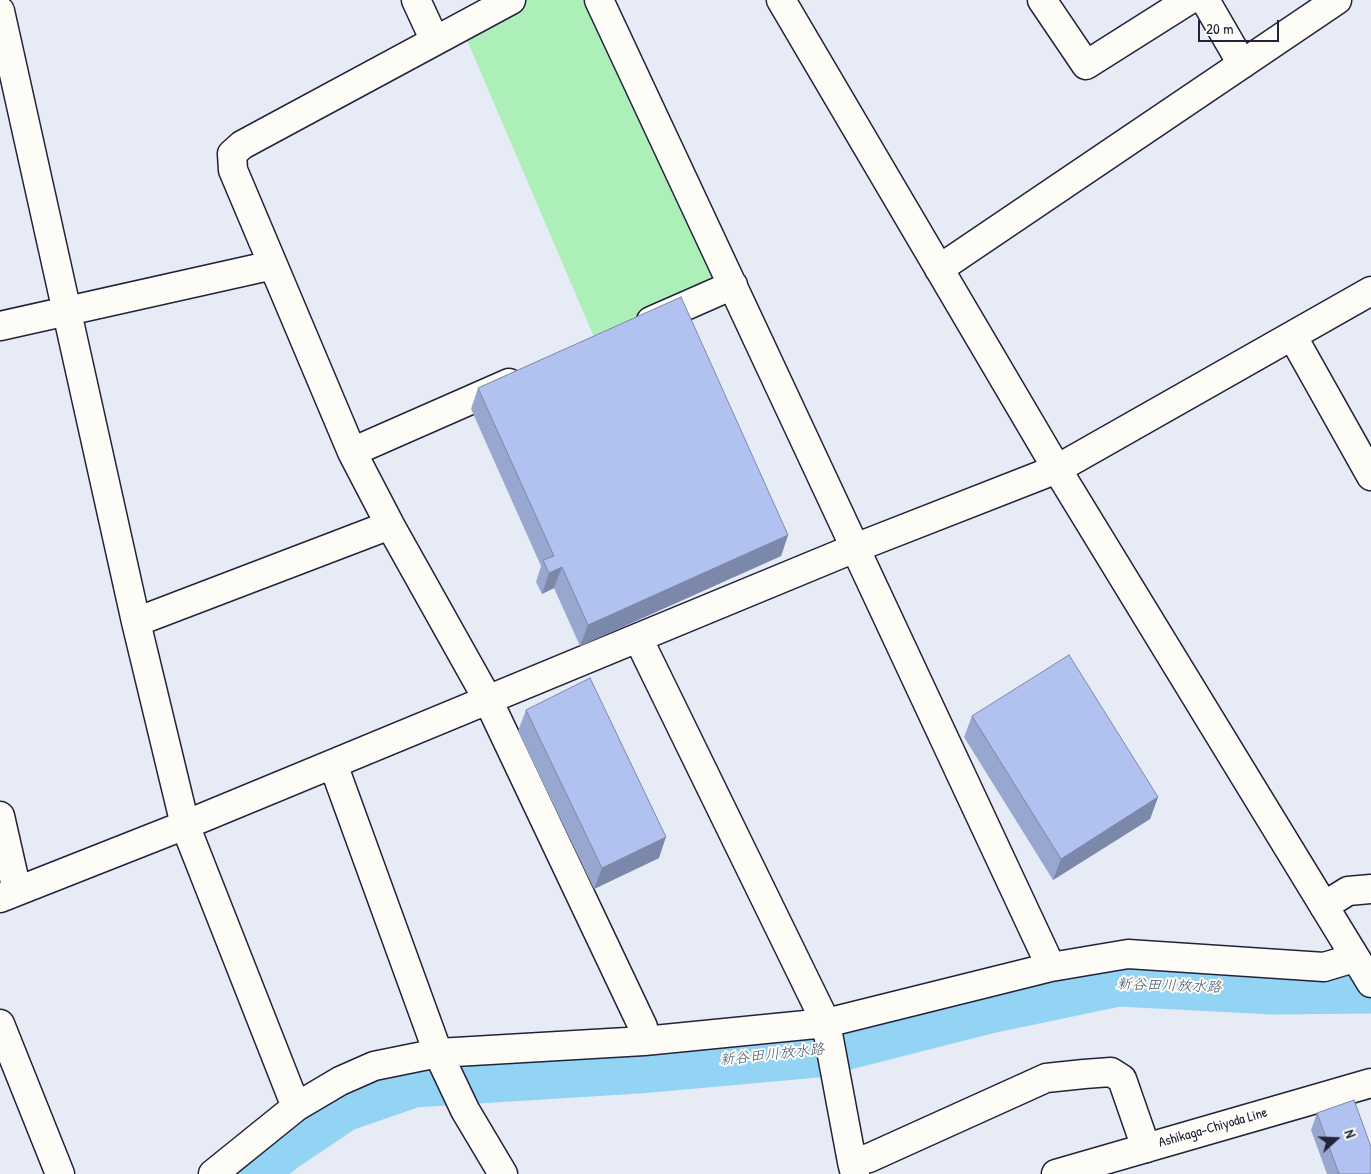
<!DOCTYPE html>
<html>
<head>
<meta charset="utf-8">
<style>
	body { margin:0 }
	#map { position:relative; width:1371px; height:1174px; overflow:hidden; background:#e6ebf5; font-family:"Patrick Hand",sans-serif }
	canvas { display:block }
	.north { position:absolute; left:1311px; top:1114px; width:50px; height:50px; -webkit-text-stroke:4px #fdfcf7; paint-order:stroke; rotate:70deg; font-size:14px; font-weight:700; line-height:20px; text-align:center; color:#22223b }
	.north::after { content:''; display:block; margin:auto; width:18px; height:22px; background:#22223b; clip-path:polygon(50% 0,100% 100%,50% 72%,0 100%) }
	.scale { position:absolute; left:1198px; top:20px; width:81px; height:22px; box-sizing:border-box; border:2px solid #22223b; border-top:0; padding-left:6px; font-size:15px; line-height:18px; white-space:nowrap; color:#22223b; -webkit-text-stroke:4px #fdfcf7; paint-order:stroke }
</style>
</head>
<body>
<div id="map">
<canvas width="1371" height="1174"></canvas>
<div class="north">N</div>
<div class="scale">20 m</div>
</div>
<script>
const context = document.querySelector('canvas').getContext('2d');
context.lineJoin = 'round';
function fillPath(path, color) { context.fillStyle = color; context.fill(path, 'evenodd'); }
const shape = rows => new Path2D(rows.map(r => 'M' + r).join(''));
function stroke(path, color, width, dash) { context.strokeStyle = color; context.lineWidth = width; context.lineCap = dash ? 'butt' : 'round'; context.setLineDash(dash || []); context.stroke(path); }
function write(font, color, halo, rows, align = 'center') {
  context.font = font + ' "Patrick Hand","Klee One",sans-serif'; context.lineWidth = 4; context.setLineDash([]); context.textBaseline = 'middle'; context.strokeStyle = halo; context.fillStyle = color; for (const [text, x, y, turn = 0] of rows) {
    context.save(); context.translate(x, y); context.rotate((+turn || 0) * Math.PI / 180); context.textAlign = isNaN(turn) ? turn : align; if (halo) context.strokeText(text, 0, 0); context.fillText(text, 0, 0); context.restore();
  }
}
fillPath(shape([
	[511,0,599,0,733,285,597,344,461,26]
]), '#acefb8');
stroke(shape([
	[251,1174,283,1148,344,1107,413,1083,638,1069,816,1053,989,1009,1118,982,1274,990,1371,989]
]), '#93d4f5', 49);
const minor = shape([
	[416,0,435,41],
	[511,0,242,145,232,154,233,170,352,452,390,525,488,700,643,1027,644,1041],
	[599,0,1051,967],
	[1042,0,1086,65,1189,0],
	[1205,0,1242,64],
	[0,11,136,622,185,825,296,1107],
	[651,321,733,285],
	[0,326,273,265],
	[1293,337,1371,476],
	[352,452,509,383],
	[136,622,390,525],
	[638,638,826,1023,852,1162],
	[333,764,438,1053,465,1110,503,1174],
	[0,816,17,891],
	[0,898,185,825,855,548,1057,469,1371,291],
	[1324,906,1348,891,1371,889],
	[0,1024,60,1174],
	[213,1174,296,1107,340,1081,374,1066,438,1053,644,1041,826,1023,1051,967,1128,954,1324,967,1354,958],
	[855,1174,852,1162,869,1158,1046,1078,1084,1074,1111,1072,1122,1079,1146,1148]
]);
const tertiary = shape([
	[781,0,1057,469,1371,983],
	[939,269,1337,0]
]);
const primary = shape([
	[1056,1174,1371,1083]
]);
stroke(minor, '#22223b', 31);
stroke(tertiary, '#22223b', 31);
stroke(primary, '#22223b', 31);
stroke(minor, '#fdfcf7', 28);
stroke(tertiary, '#fdfcf7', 28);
stroke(primary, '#fdfcf7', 28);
fillPath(shape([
	[478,388,788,535,781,556,580,646,554,588,542,594,536,582,541,566,471,409],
	[526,710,659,858,594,889,518,731],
	[972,716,1158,797,1150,819,1053,880,964,737],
	[1317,1113,1371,1174,1327,1174,1311,1130]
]), '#98a7cf');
fillPath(shape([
	[788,535,781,556,580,646,588,625],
	[562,567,554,588,542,594,549,573],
	[1158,797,1150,819,1053,880,1061,859],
	[666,837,659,858,594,889,602,868]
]), '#7c88a9');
const building = shape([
	[681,297,788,535,588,625,562,567,549,573,543,560,554,556,478,388,681,297],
	[1069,655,1158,797,1061,859,972,716,1069,655],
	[590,678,666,837,602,868,526,710,590,678],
	[1354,1100,1371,1147,1371,1174,1339,1174,1317,1113,1354,1100]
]);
fillPath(building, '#b1c2f1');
stroke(building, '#7c88a9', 1);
write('14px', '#22223b', '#fdfcf7', [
	["Ashikaga-Chiyoda Line",1213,1128,-16]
]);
write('italic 15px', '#445773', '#fdfcf7', [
	["新谷田川放水路",1169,986,2],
	["新谷田川放水路",772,1055,-6]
]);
</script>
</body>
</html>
